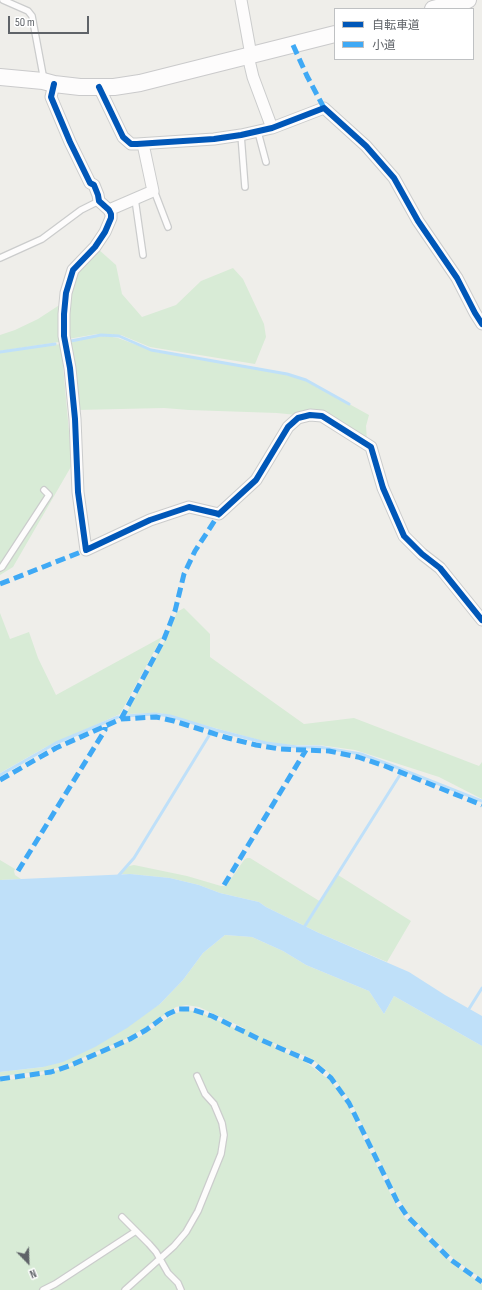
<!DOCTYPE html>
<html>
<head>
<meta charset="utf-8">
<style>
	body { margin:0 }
	#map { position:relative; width:482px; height:1290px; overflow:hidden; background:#efeeea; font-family:"Sofia Sans Condensed","Noto Sans JP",sans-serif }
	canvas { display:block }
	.legend { position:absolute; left:334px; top:8px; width:140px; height:52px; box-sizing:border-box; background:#fff; border:1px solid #bfc1c3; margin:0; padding:5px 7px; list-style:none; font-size:12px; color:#5f6368 }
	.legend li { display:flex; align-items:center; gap:8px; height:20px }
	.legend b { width:20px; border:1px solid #bfc1c3 }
	.north { position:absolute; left:8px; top:1242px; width:40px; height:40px; -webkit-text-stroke:3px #fff; paint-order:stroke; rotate:157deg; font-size:11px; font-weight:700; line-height:16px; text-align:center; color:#5f6368 }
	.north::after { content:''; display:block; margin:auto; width:14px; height:18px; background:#5f6368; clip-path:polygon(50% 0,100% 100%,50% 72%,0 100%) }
	.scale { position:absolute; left:8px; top:16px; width:81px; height:18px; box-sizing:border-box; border:2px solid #5f6368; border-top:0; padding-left:5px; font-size:12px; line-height:14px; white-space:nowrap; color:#5f6368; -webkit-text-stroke:3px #fff; paint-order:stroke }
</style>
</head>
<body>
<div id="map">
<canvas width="482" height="1290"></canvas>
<ul class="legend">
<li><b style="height:5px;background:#0057b8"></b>自転車道</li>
<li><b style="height:5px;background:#3fa9f5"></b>小道</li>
</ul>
<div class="north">N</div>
<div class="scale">50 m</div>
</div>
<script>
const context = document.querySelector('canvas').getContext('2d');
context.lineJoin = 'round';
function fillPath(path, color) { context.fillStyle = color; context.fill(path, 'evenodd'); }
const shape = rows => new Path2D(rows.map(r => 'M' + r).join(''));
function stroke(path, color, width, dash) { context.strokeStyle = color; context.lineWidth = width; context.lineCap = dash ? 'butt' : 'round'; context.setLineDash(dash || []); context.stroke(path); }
fillPath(shape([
	[98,249,116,265,122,294,142,317,176,305,201,281,233,268,243,279,264,324,266,337,255,364,150,347,121,335,97,334,68,339,68,309,76,272],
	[61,304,59,342,0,351,0,335,15,330,38,319],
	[107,336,118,338,156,352,259,368,306,380,369,415,366,426,367,441,311,411,303,410,297,415,277,413,189,410,164,408,77,410,69,343,93,337],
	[61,344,72,465,13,567,0,575,0,352],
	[184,608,210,634,210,657,304,724,354,718,479,766,482,762,482,799,439,777,355,750,319,745,292,745,270,743,160,713,126,714,166,638,177,612],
	[0,613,10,639,29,632,38,658,56,695,162,637,120,714,44,748,0,773],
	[247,858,250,858,321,902,338,875,411,921,387,962,319,933,266,907,259,902,220,893,199,885,170,878,130,874,121,874,129,866,134,865,187,876,221,886,226,886,244,860],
	[0,860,15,869,14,871,15,875,21,879,0,880],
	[225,935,252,937,283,951,306,965,369,991,384,1014,394,996,482,1046,482,1279,454,1259,408,1214,396,1194,352,1104,337,1082,325,1069,308,1057,273,1043,275,1048,303,1060,332,1082,346,1102,395,1203,405,1218,450,1261,482,1284,482,1290,0,1290,0,1081,38,1076,75,1065,110,1049,138,1038,174,1014,186,1010,200,1012,234,1028,244,1028,199,1007,186,1005,176,1007,142,1030,124,1040,64,1066,47,1071,0,1076,0,1072,43,1067,160,1004,183,980,203,953]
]), '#d8ebd6');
fillPath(shape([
	[130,874,170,878,199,885,220,893,259,902,266,907,319,933,409,972,445,995,482,1016,482,1046,394,996,384,1014,369,991,306,965,283,951,252,937,225,935,203,953,183,980,160,1004,127,1028,95,1047,63,1062,43,1067,0,1072,0,880]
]), '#bfe0f9');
stroke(shape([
	[71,341,101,335,119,336,151,350,287,374,306,380,349,404],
	[0,352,55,344],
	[126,716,155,714,170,716,216,730,266,743,297,747,319,747,361,754,393,766,482,801],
	[0,775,56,743,118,717],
	[119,875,134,858,213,729],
	[303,929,403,770],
	[467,1012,482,988]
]), '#bfe0f9', 3);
const lane = shape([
	[3,0,28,11,32,16,43,75,43,79],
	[258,132,266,162],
	[241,135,245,187],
	[153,191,155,193,168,227],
	[135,199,143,255],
	[0,258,42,239,81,210,99,201],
	[0,568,2,567,49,495,44,490],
	[122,1217,149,1244,156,1252,168,1273,178,1283,181,1290],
	[43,1290,55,1284,136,1231],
	[125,1290,174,1246,186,1232,198,1211,221,1154,224,1135,222,1123,214,1104,205,1094,197,1076]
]);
const street = shape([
	[241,0,251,55],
	[248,56,253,77,272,128],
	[54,84,51,97,70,142,90,183,94,185,98,195,99,201,109,210,111,214,111,218,105,232,95,247,73,270,66,293,64,314,64,336,70,368,75,419,78,492,86,550,150,520,189,507,219,514,256,480,288,427,298,418,310,415,322,416,371,447,383,488,404,536,422,554,440,568,482,620],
	[99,87,123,137,131,144,137,144,214,139,241,135,272,128,324,108,366,146,394,178,418,221,457,278,475,313,482,324],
	[109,210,153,191,143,144]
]);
const secondary = shape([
	[433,9,468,0],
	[0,77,43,81,54,84,80,87,114,87,140,83,335,34]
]);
stroke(lane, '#cbcccc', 8);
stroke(street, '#cbcccc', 13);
stroke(secondary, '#cacacb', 18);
stroke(lane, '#fdfcfc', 5.5);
stroke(street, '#fdfcfc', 11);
stroke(secondary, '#fdfcfc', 16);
stroke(shape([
	[293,45,307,76,324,108],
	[0,584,86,550],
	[121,719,164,639,175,611,184,574,195,551,219,514],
	[0,780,56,748,121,719,156,717,174,721,228,738,256,745,280,749,329,751,358,757,385,766,482,805],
	[18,871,105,730,105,727],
	[224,885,306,750],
	[0,1079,51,1072,69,1066,130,1039,146,1030,168,1014,179,1009,191,1009,212,1016,259,1039,312,1062,331,1078,349,1103,397,1201,407,1216,451,1260,482,1282]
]), '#3fa9f5', 5, [10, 5]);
stroke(shape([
	[54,84,51,97,70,142,90,183,94,185,98,195,99,201,109,210,111,214,111,218,105,232,95,247,73,270,66,293,64,314,64,336,70,368,75,419,78,492,86,550,150,520,189,507,219,514,256,480,288,427,298,418,310,415,322,416,371,447,383,488,404,536,422,554,440,568,482,620],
	[99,87,123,137,131,144,137,144,214,139,241,135,272,128,324,108,366,146,394,178,418,221,457,278,475,313,482,324]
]), '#0057b8', 6);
</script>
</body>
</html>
